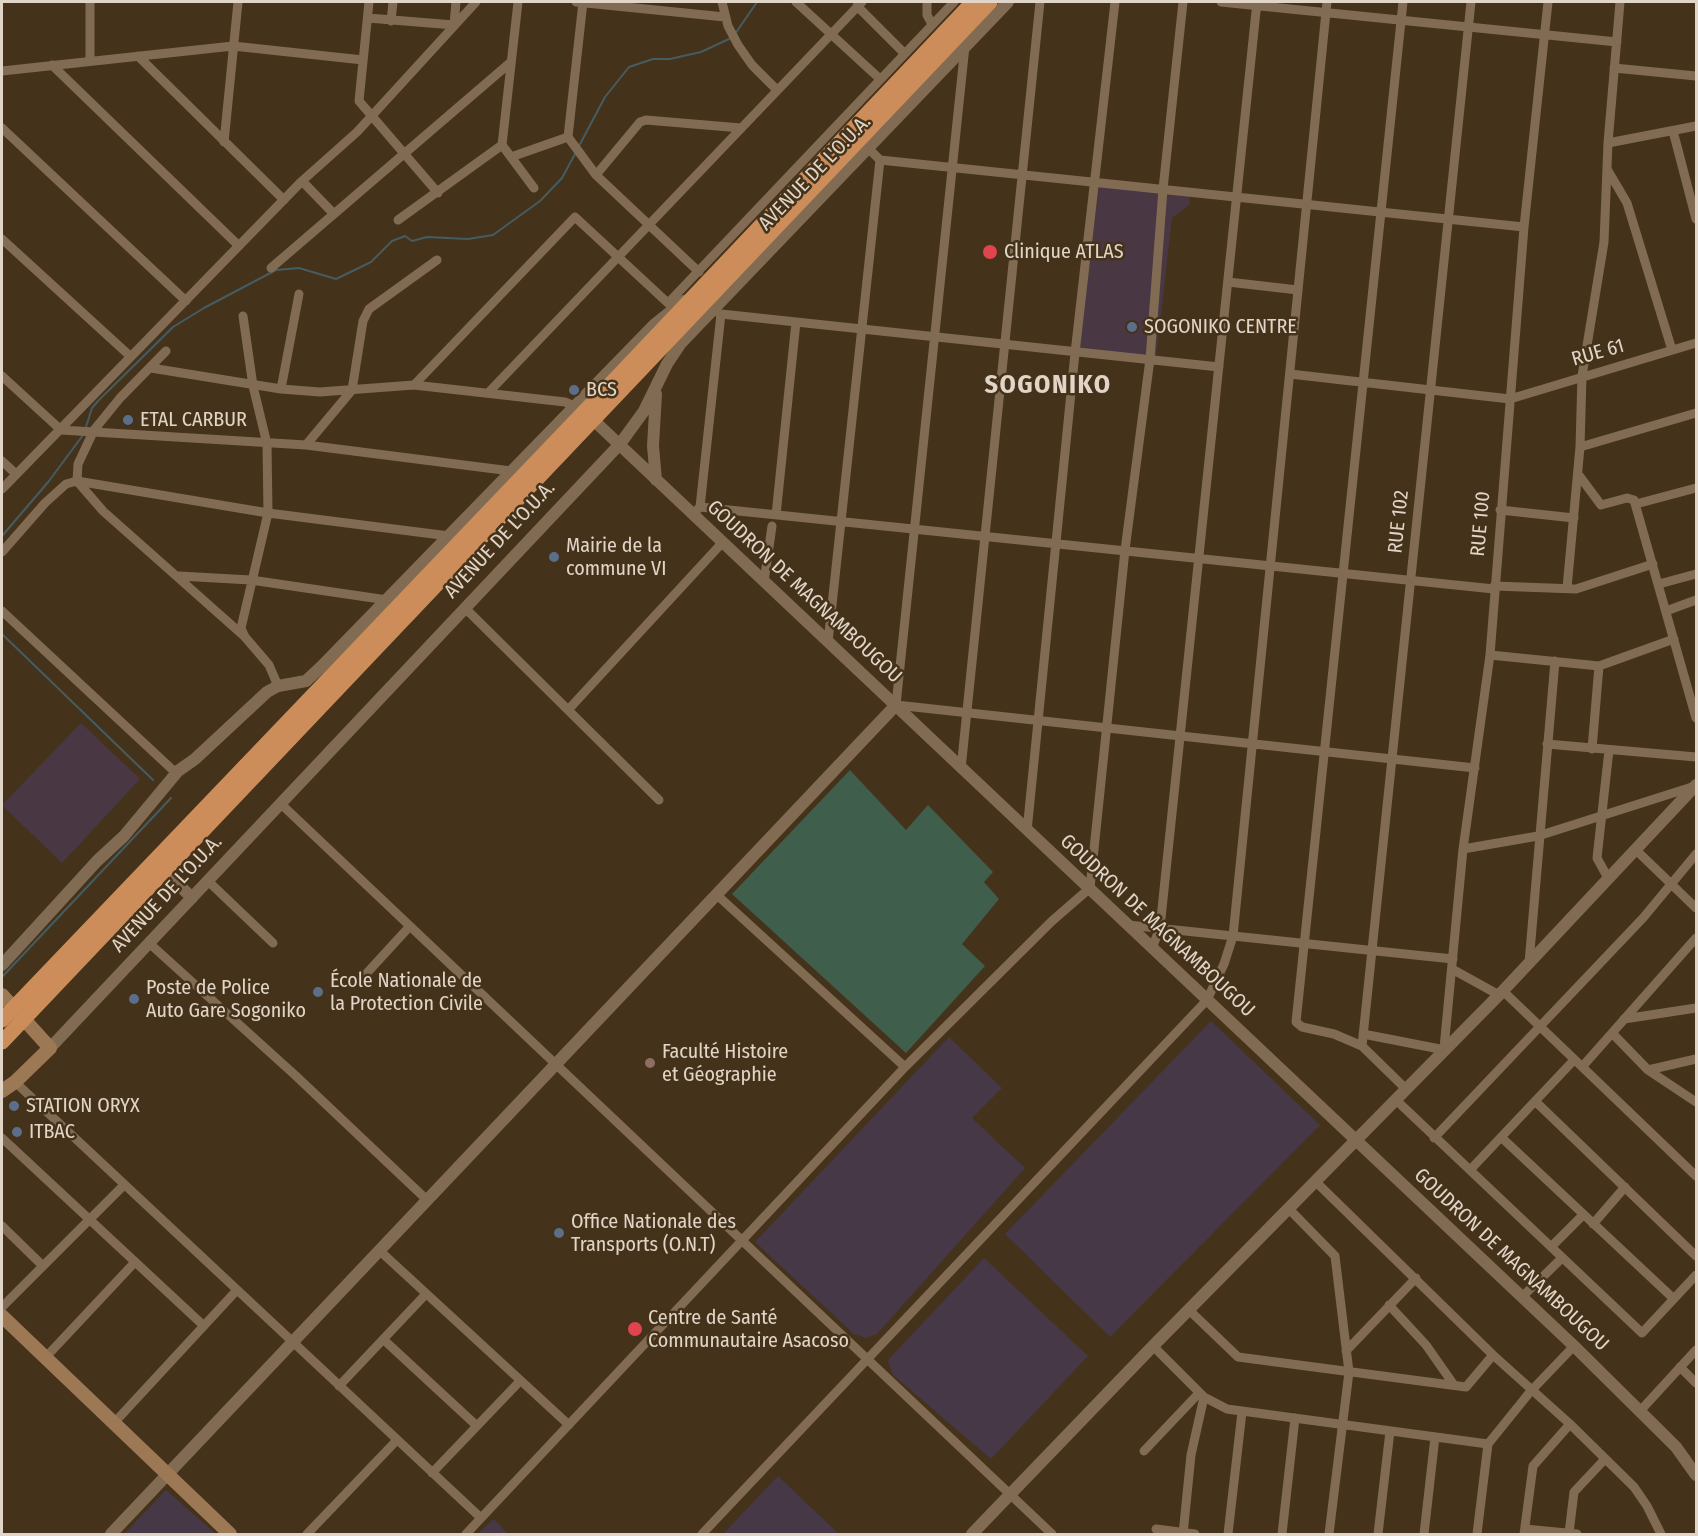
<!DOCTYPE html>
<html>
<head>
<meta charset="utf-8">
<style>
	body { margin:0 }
	#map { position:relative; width:1698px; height:1536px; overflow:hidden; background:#45321a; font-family:"Fira Sans Condensed",sans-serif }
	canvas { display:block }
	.frame { position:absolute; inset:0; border:3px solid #e1d5c7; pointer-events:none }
</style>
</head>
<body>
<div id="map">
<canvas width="1698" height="1536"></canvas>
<div class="frame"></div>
</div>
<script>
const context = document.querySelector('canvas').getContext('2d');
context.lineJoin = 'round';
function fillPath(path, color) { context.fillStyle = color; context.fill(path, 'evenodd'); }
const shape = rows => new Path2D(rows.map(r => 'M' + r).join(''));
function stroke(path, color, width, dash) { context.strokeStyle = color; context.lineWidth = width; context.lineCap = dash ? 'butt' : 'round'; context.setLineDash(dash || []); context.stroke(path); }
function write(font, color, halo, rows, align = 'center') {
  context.font = font + ' "Fira Sans Condensed",sans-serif'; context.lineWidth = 5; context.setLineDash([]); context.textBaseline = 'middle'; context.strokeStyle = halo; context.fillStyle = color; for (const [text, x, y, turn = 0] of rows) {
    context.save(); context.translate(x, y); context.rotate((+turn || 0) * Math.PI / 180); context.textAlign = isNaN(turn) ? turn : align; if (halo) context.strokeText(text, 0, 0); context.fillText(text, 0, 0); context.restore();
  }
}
fillPath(shape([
	[1099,186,1189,196,1190,204,1172,218,1156,358,1079,351],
	[81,723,140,779,62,863,2,805]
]), '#493843');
fillPath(shape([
	[1211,1021,1320,1125,1110,1337,1005,1234],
	[949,1037,1002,1088,972,1118,1025,1168,877,1334,866,1338,854,1334,755,1242],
	[984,1258,1088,1356,991,1459,893,1375,888,1360],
	[778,1476,839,1534,723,1534],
	[166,1490,216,1534,124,1534],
	[494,1519,508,1534,477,1534]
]), '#463846');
fillPath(shape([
	[850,770,906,830,928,805,993,872,984,882,999,899,962,944,985,966,906,1053,732,894]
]), '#3f5e4c');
stroke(shape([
	[735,34,757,2],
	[579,146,605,97,629,67,653,59,670,59,701,52,731,38],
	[85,430,92,408,99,400,173,327,204,308,276,270,299,268,336,279,371,262,392,241,405,236,412,241,427,237,468,239,493,235,540,201,562,178,575,154],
	[2,536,49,481,83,435],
	[2,634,153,780],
	[2,977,171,798]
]), '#445c62', 2);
stroke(shape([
	[90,2,90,61],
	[369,2,359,101,438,193],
	[518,2,502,145,534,188],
	[576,2,725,17],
	[583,2,568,137,596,175,699,272],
	[722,2,728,26,738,45,752,65,777,90],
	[796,2,880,79],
	[927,2,927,15,932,24],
	[1221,2,1617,42],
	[1403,2,1296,1022,1302,1027,1334,1034,1362,1046,1406,1089],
	[857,6,904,53],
	[368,18,454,25,456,2],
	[391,21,393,2],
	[965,46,896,705,1475,768],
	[138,56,284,200],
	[52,65,239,246],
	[1614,68,1696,76],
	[2,71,233,46,363,60],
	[2,128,186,301],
	[1673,131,1696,219],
	[224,142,238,2],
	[1608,143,1696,126],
	[868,148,880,160,1524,227],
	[511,157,568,137],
	[1607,169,1627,203,1672,350],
	[596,175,640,122,646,120,741,128],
	[302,181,333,213],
	[398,220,502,145],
	[2,239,130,356],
	[271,268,511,62],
	[1228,282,1298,290],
	[710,308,721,314,1219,367],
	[671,310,671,300,954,2],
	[243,316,253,386,267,444,268,513,241,628,245,637,269,665,278,686],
	[166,351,120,398,94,430,78,464,77,481,103,511,245,637],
	[151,368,281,389,320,392,414,385,565,402,579,408],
	[1290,374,1510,399,1696,343],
	[2,376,61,430,306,445,352,390,363,321,369,309,437,260],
	[414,385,575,217,670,305],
	[281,389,299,294],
	[488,393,862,2],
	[306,445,511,471],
	[1580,447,1696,413],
	[2,461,16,474],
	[1578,474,1601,505,1627,498,1634,500,1696,718],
	[2,489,302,181,357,132,476,2],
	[1636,504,1696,488],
	[700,507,1494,589],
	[697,510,700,507,721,314],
	[1500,510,1574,518],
	[776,515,796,322],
	[2,552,45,503,66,484,77,481,268,513,449,536],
	[179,576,251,580,387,600],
	[764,582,772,526],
	[1659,584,1696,574],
	[1494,586,1576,589,1653,564],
	[1567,588,1580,447,1582,376,1604,242,1608,143,1620,2],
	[465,608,659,800],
	[2,611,176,773],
	[1666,611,1696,600],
	[828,642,880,160],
	[1490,655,1599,666,1674,639],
	[568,710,722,543],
	[1547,744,1696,757],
	[1592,749,1599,666],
	[961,769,1040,2],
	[281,804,1052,1534],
	[1027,831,1075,353,1115,2],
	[1463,849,1538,836,1692,787],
	[1635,849,1696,908],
	[1608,878,1597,858,1609,750],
	[208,881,273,943],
	[717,895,905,1067],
	[1128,925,1453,959],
	[149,943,296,1076,427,1200],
	[1152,948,1160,928,1257,2],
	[1529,963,1555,661],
	[1452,969,1499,995],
	[366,974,410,926],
	[1503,991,1696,1176],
	[1624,1019,1696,1008],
	[1363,1034,1445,1050],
	[1613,1034,1648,1070,1696,1102],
	[1362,1046,1471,2],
	[1444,1048,1463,849,1490,655,1524,227,1548,2],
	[1582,1067,1696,938],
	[1648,1070,1696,1059],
	[15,1082,481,1518],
	[1396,1100,1642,1333,1696,1275],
	[1535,1101,1696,1256],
	[1501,1137,1674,1299],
	[2,1138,204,1326],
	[1434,1138,1643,918,1696,854],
	[1470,1170,1574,1060],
	[1316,1182,1493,1355,1570,1424,1634,1487,1647,1506,1661,1534],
	[1290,1210,1335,1256,1349,1372,1329,1534],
	[1593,1224,1625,1187],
	[2,1226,43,1266],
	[1551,1247,1583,1215],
	[380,1251,569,1425],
	[1522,1297,1562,1258],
	[1389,1305,1426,1345,1454,1385],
	[2,1307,124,1185],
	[1189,1310,1238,1357,1466,1387,1493,1355],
	[384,1340,477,1426],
	[1153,1346,1204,1397,1227,1409,1488,1444],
	[1346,1351,1416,1278],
	[45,1358,135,1262],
	[1680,1367,1696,1383],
	[339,1386,425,1295],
	[1641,1410,1696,1350],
	[113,1424,237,1290],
	[1144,1451,1199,1393],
	[432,1473,520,1381],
	[1156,1529,1195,1534],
	[1525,1529,1577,1534],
	[1569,1533,1574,1492,1605,1459],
	[307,1534,397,1440],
	[466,1534,905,1067,1052,921,1090,888,1125,550,1150,359,1163,189,1183,2],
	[702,1534,1207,1000,1224,964,1233,936,1327,2],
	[1183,1534,1191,1455,1204,1397],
	[1228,1534,1242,1412],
	[1282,1534,1295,1418],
	[1378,1534,1390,1431],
	[1424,1534,1435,1437],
	[1477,1534,1488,1444,1530,1392,1574,1346],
	[1524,1534,1533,1466,1570,1424]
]), '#816c53', 9);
stroke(shape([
	[656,394,653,446,656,480],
	[588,415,1574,1346,1676,1447,1696,1475],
	[166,872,192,898],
	[2,965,97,861,124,836,178,771,195,759,267,692,278,686,306,681,321,667,654,325,684,301],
	[50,1048,620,444,644,411,667,364,681,343,1008,2],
	[111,1534,896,705],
	[972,1534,1153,1346,1499,995,1696,785]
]), '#816c53', 12);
stroke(shape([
	[2,995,50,1048,15,1082,2,1091],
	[2,1316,230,1534]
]), '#9d7855', 14);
stroke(shape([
	[2,1020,584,412,973,2],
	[2,1042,990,2]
]), '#cc8d5a', 15);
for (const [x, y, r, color] of [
	[990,252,8,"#e0444e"],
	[1132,327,6,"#5c6f8a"],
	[574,390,6,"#5c6f8a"],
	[128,420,6,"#5c6f8a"],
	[554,557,6,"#5c6f8a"],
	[318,992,6,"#5c6f8a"],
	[134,999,6,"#5c6f8a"],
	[650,1063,6,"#8d6e63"],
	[14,1106,6,"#5c6f8a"],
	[17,1132,6,"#5c6f8a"],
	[559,1233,6,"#5c6f8a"],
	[635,1329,8,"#e0444e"]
]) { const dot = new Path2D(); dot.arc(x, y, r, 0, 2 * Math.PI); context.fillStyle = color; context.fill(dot); stroke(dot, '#45321a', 2); }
write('20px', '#e1d5c7', '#45321a', [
	["AVENUE DE L'O.U.A.",815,173,-46],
	["RUE 61",1598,353,-16],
	["RUE 102",1399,522,-84],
	["RUE 100",1481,524,-85],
	["AVENUE DE L'O.U.A.",500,540,-47],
	["GOUDRON DE MAGNAMBOUGOU",804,592,43],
	["AVENUE DE L'O.U.A.",167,894,-47],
	["GOUDRON DE MAGNAMBOUGOU",1157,926,43],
	["GOUDRON DE MAGNAMBOUGOU",1511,1260,43]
]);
write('20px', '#e1d5c7', '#45321a', [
	["Clinique ATLAS",1004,252],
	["SOGONIKO CENTRE",1144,327],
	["BCS",586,390],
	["ETAL CARBUR",140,420],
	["Mairie de la",566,546],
	["commune VI",566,569],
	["École Nationale de",330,981],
	["la Protection Civile",330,1004],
	["Poste de Police",146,988],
	["Auto Gare Sogoniko",146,1011],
	["Faculté Histoire",662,1052],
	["et Géographie",662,1075],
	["STATION ORYX",26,1106],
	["ITBAC",29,1132],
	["Office Nationale des",571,1222],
	["Transports (O.N.T)",571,1245],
	["Centre de Santé",648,1318],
	["Communautaire Asacoso",648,1341]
], 'left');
context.letterSpacing = '1.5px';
write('bold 26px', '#e1d5c7', '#45321a', [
	["SOGONIKO",1048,386]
]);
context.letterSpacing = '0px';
</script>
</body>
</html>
